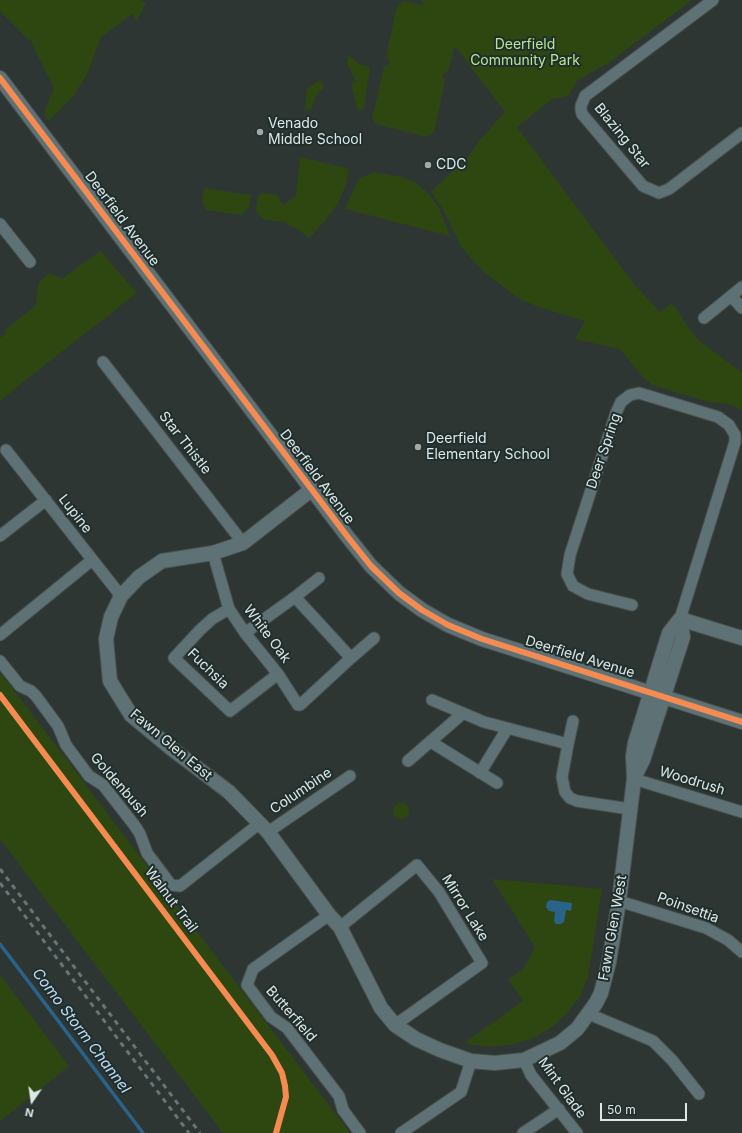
<!DOCTYPE html>
<html>
<head>
<meta charset="utf-8">
<style>
	body { margin:0 }
	#map { position:relative; width:742px; height:1133px; overflow:hidden; background:#2e3634; font-family:Inter,sans-serif }
	canvas { display:block }
	.north { position:absolute; left:12px; top:1081px; width:40px; height:40px; -webkit-text-stroke:3px #202f2d; paint-order:stroke; rotate:193deg; font-size:11px; font-weight:700; line-height:16px; text-align:center; color:#dde7e6 }
	.north::after { content:''; display:block; margin:auto; width:14px; height:18px; background:#dde7e6; clip-path:polygon(50% 0,100% 100%,50% 72%,0 100%) }
	.scale { position:absolute; left:600px; top:1103px; width:87px; height:18px; box-sizing:border-box; border:2px solid #dde7e6; border-top:0; padding-left:5px; font-size:12px; line-height:14px; white-space:nowrap; color:#dde7e6; -webkit-text-stroke:3px #202f2d; paint-order:stroke }
</style>
</head>
<body>
<div id="map">
<canvas width="742" height="1133"></canvas>
<div class="north">N</div>
<div class="scale">50 m</div>
</div>
<script>
const context = document.querySelector('canvas').getContext('2d');
context.lineJoin = 'round';
function fillPath(path, color) { context.fillStyle = color; context.fill(path, 'evenodd'); }
const shape = rows => new Path2D(rows.map(r => 'M' + r).join(''));
function stroke(path, color, width, dash) { context.strokeStyle = color; context.lineWidth = width; context.lineCap = dash ? 'butt' : 'round'; context.setLineDash(dash || []); context.stroke(path); }
function write(font, color, halo, rows, align = 'center') {
  context.font = font + ' Inter,sans-serif'; context.lineWidth = 4; context.setLineDash([]); context.textBaseline = 'middle'; context.strokeStyle = halo; context.fillStyle = color; for (const [text, x, y, turn = 0] of rows) {
    context.save(); context.translate(x, y); context.rotate((+turn || 0) * Math.PI / 180); context.textAlign = isNaN(turn) ? turn : align; if (halo) context.strokeText(text, 0, 0); context.fillText(text, 0, 0); context.restore();
  }
}
fillPath(shape([
	[0,0,139,0,146,3,137,21,132,14,101,37,87,74,74,95,49,121,45,115,45,110,54,88,31,42,35,38,30,41,0,11],
	[421,0,692,0,610,62,578,80,568,96,552,99,517,127,633,283,660,312,672,303,696,338,742,373,742,411,739,408,728,404,709,402,652,385,642,376,620,349,575,339,585,321,539,307,518,298,483,271,461,247,442,207,431,192,467,158,480,140,505,112,455,46,448,71,442,75,445,81,434,132,427,137,376,124,372,118,384,67,391,63,386,56,397,6,404,1,425,6],
	[348,55,360,64,370,68,364,108,358,112,351,84,356,82,347,63],
	[320,80,324,87,315,97,311,110,305,109,307,89],
	[300,157,349,169,346,184,339,201,325,221,309,238,296,228,286,224,287,222,264,220,257,213,256,208,258,196,264,193,277,195,283,205,296,196],
	[374,172,402,177,416,183,428,193,438,206,450,236,345,209,358,180],
	[204,188,251,195,249,207,241,215,206,210,202,201],
	[100,251,137,293,33,374,0,401,0,338,6,334,4,331,36,305,38,283,50,273,62,279],
	[0,672,350,1133,223,1133,0,839],
	'393 811a8 8 0 1 1 16 0a8 8 0 1 1-16 0Z',
	[492,879,602,889,588,977,580,996,569,1011,551,1028,531,1039,509,1045,487,1047,464,1043,523,1001,508,979,523,970,535,947],
	[0,975,69,1066,0,1121]
]), '#2e4711');
fillPath(shape([
	[550,900,572,903,571,911,566,910,564,922,561,924,556,924,554,921,555,912,549,911,546,907,547,902]
]), '#2a638a');
stroke(shape([
	[0,944,143,1133]
]), '#2a638a', 3.5);
const minor = shape([
	[713,0,585,96,581,106,581,110,582,114,643,186,659,193,669,189,742,133],
	[0,224,30,262],
	[731,296,742,308],
	[704,318,742,287],
	[103,362,243,543],
	[6,450,121,596],
	[0,536,46,500],
	[213,553,229,609,245,633,278,674,298,705,300,705,351,658,295,597,245,633],
	[295,597,319,578],
	[632,605,588,594,573,586,567,574,570,555,616,413,621,402,630,395,639,393,718,417,729,425,735,435,735,442,680,619],
	[229,609,212,619,200,630,174,658,230,711,278,674],
	[0,635,92,560],
	[351,658,374,638],
	[0,661,20,686,31,691,36,696,58,726,66,745,89,776,103,785,135,826,140,834,147,853,171,885,180,886,260,823],
	[432,700,484,722,568,744,562,777,565,792,570,798,577,801,630,809],
	[431,742,497,783],
	[568,744,573,721],
	[408,761,462,714],
	[480,773,507,729],
	[634,779,742,812],
	[268,832,350,776],
	[619,901,706,928,728,940,742,952],
	[329,915,253,969,247,985,271,1017,287,1028,339,1096,343,1110,360,1133],
	[340,927,417,865,439,892,482,963,395,1025],
	[589,1012,596,1017,653,1041,672,1060,699,1094],
	[524,1060,531,1075,577,1133],
	[401,1133,461,1092,471,1061],
	[523,1133,559,1109]
]);
const tertiary = shape([
	[0,78,347,536,371,566,399,593,422,610,448,625,482,639,742,722],
	[311,490,243,543,213,553,162,561,139,577,121,596,111,617,106,639,110,681,131,715,172,749,229,792,268,832,329,915,340,927,381,1008,395,1025,416,1039,440,1050,471,1061,495,1063,524,1060,560,1043,577,1029,596,1003,601,993,609,962,619,901,634,779,633,756,635,743,669,633,680,619],
	[680,619,742,638],
	[634,778,643,760,683,637,680,619]
]);
stroke(minor, '#4b5150', 13);
stroke(tertiary, '#4b5150', 16);
stroke(minor, '#5e7276', 11);
stroke(tertiary, '#5e7276', 14);
stroke(shape([
	[0,869,200,1133],
	[0,883,189,1133]
]), '#687576', 3, [5, 5]);
stroke(shape([
	[0,78,347,536,371,566,399,593,422,610,448,625,482,639,742,722],
	[0,695,272,1055,282,1073,285,1086,286,1097,276,1133]
]), '#f68b52', 6);
for (const [x, y, r, color] of [
	[260,132,4,"#a0a9a8"],
	[428,165,4,"#a0a9a8"],
	[418,447,4,"#a0a9a8"]
]) { const dot = new Path2D(); dot.arc(x, y, r, 0, 2 * Math.PI); context.fillStyle = color; context.fill(dot); stroke(dot, '#202f2d', 1.5); }
write('14px', '#b8e68e', '#202f2d', [
	["Deerfield",525,45],
	["Community Park",525,61]
]);
write('14px', '#dde7e6', '#202f2d', [
	["Venado",268,124],
	["Middle School",268,140],
	["CDC",436,165],
	["Deerfield",426,439],
	["Elementary School",426,455]
], 'left');
write('14px', '#dde7e6', '#202f2d', [
	["Blazing Star",622,136,51],
	["Deerfield Avenue",122,219,53],
	["Star Thistle",185,443,52],
	["Deer Spring",604,451,-71],
	["Deerfield Avenue",317,477,53],
	["Lupine",75,514,52],
	["White Oak",267,634,53],
	["Deerfield Avenue",580,657,17],
	["Fuchsia",208,669,44],
	["Fawn Glen East",171,745,40],
	["Woodrush",692,781,17],
	["Goldenbush",119,785,49],
	["Columbine",301,791,-34],
	["Walnut Trail",171,900,53],
	["Mirror Lake",465,908,58],
	["Poinsettia",688,908,20],
	["Fawn Glen West",613,928,-80],
	["Butterfield",291,1014,49],
	["Mint Glade",562,1088,54]
]);
write('italic 15px', '#bdddf7', '#202f2d', [
	["Como Storm Channel",81,1031,53]
]);
</script>
</body>
</html>
